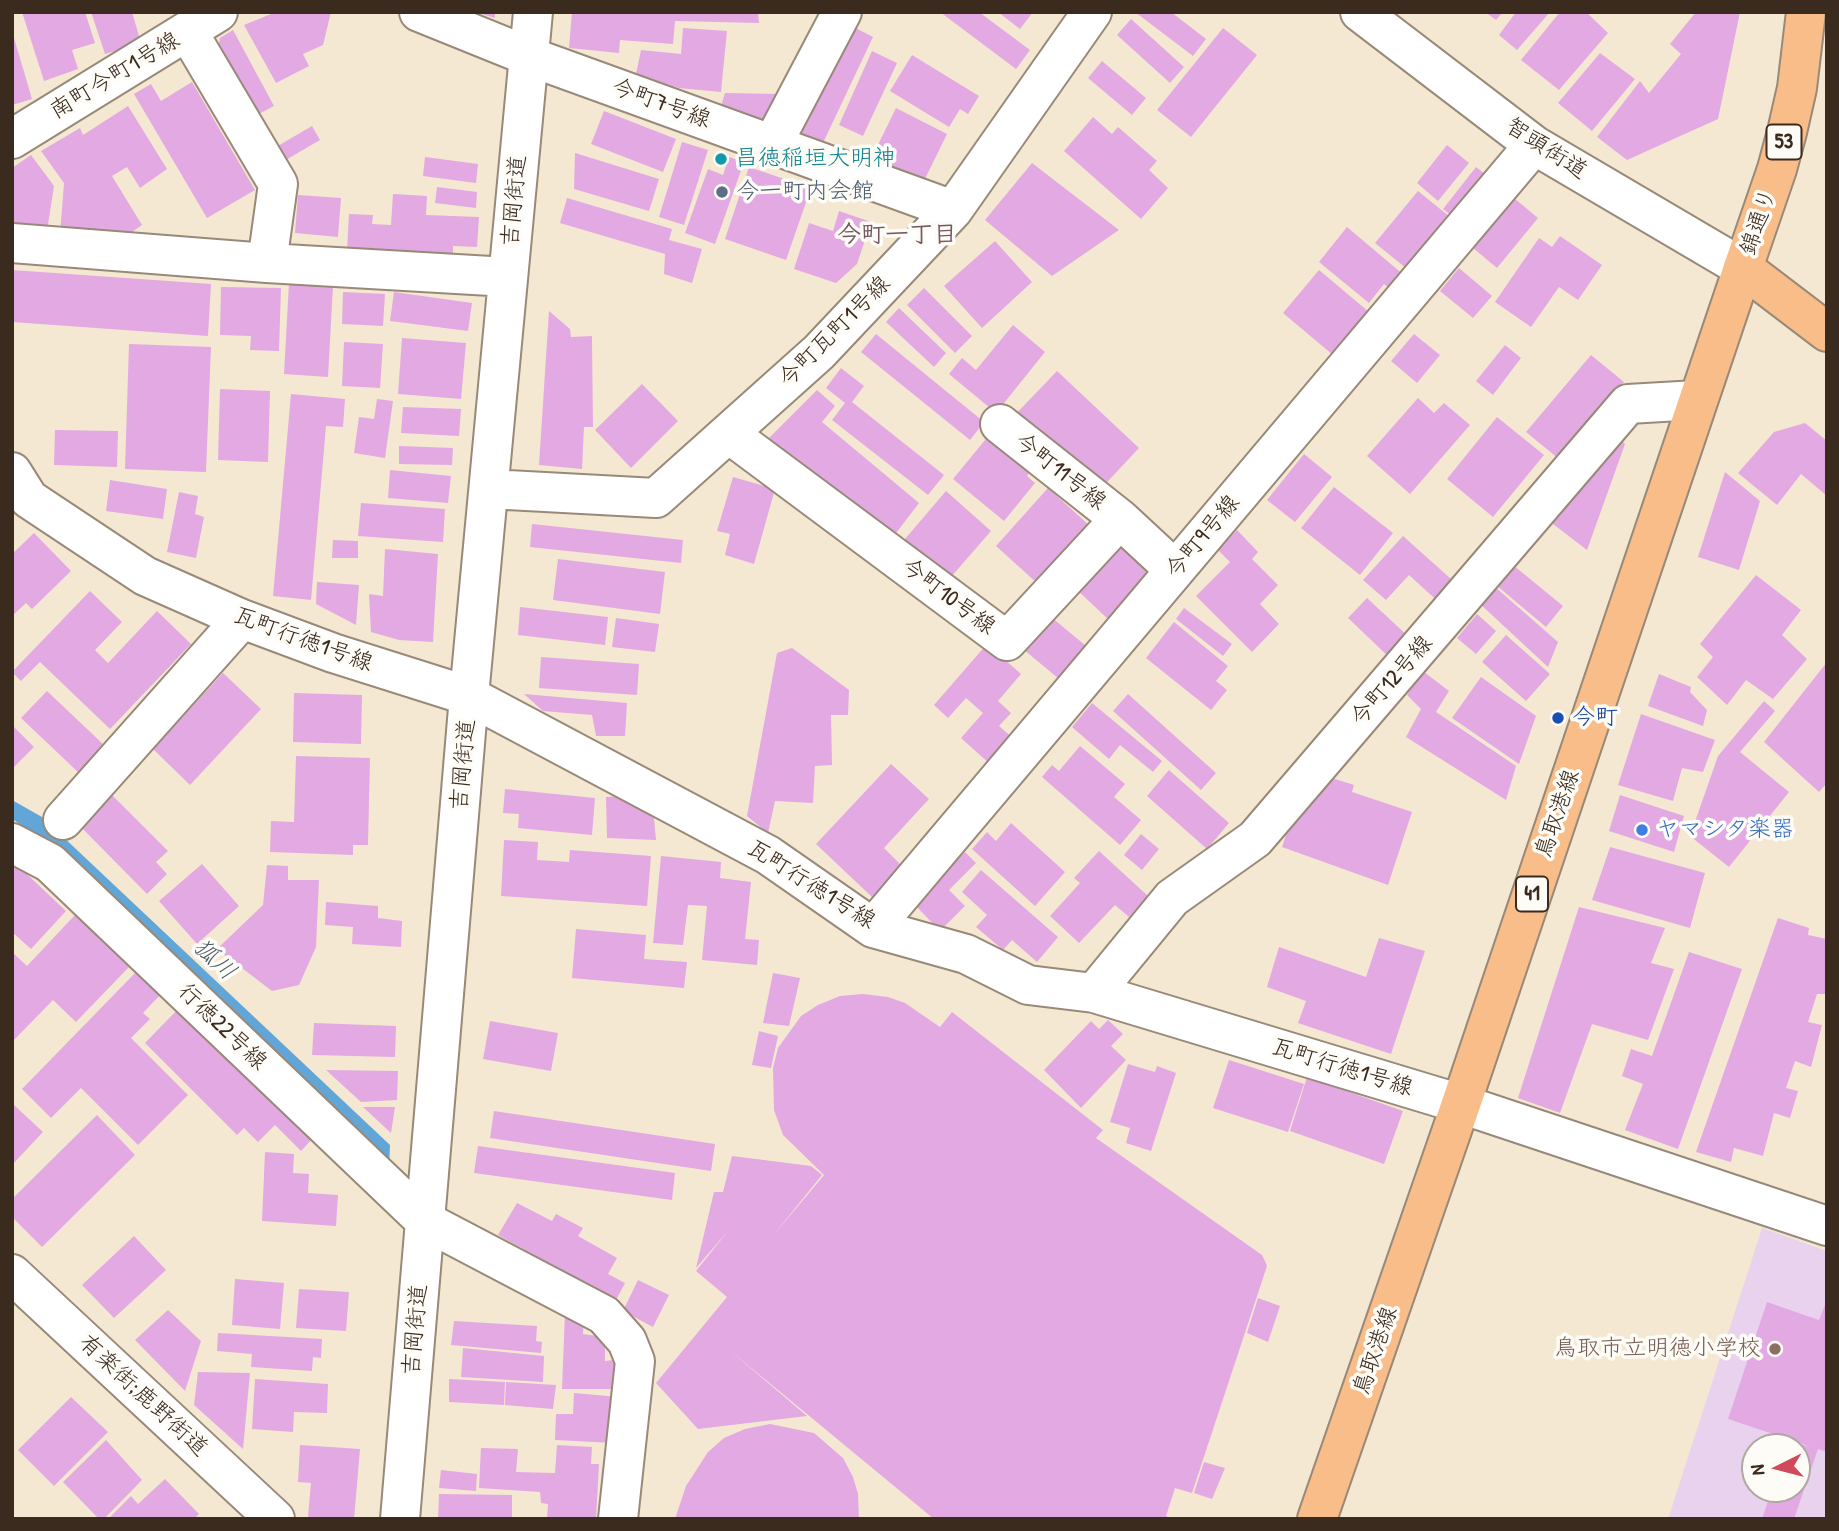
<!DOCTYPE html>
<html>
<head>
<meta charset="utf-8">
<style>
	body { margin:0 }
	#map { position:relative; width:1839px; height:1531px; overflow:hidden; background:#f5e8d2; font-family:"Patrick Hand",sans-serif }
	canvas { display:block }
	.frame { position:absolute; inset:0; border:14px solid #3b2a1e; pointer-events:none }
	.north { position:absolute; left:1741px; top:1433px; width:70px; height:70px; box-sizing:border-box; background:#fdfcf7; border:2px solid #afa8a0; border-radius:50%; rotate:264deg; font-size:19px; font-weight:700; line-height:28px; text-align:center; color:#3b2a1e }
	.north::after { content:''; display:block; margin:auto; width:24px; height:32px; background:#d1495b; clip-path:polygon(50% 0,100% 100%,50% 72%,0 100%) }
</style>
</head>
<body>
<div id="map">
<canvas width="1839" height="1531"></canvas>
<div class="frame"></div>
<div class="north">N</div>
</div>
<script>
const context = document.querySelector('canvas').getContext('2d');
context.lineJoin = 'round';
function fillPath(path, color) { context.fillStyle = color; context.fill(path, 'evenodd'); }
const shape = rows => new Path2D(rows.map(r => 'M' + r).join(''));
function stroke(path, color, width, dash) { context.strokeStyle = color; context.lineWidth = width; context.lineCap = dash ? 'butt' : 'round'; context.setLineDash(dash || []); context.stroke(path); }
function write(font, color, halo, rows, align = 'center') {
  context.font = font + ' "Patrick Hand","Klee One",sans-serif'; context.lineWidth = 7; context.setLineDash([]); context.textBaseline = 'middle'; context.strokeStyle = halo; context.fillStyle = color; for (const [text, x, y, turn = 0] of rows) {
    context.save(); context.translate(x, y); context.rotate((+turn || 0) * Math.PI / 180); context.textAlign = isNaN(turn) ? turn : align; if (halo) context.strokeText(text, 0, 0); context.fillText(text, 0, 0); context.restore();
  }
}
fillPath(shape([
	[1762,1228,1827,1251,1827,1519,1668,1519],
	[1755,1447,1797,1447,1797,1489,1755,1489]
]), '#e9d2ed');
fillPath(shape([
	[12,800,42,817,390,1145,389,1168,45,840,12,819]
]), '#62a5d7');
fillPath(shape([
	[22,12,85,12,95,43,72,50,78,69,44,81],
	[91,12,132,12,141,43,105,54],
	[276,12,331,12,323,45,303,54,309,66,276,83,244,25],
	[479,12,495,12,495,18,479,13],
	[572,12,758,12,759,23,675,21,673,44,620,40,619,53,569,48],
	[940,12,979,12,1030,50,1016,69],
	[998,12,1033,12,1020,29],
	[1135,12,1171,12,1206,39,1193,56],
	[1485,12,1503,12,1496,20],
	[1516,12,1550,12,1517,50,1499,35],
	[1560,12,1586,12,1608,33,1559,90,1521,60],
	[1696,12,1740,12,1718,119,1627,160,1597,137,1640,81,1649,93,1681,54,1670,44],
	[1131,19,1184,67,1170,83,1117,35],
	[848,24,873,37,823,143,797,131],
	[683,28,727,31,721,92,679,88,636,74,641,50,681,54],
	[1223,28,1257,55,1191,137,1157,110],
	[233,30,274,106,253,117,217,51,220,38],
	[12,31,32,99,12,105],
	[872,51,897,63,863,136,839,125],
	[1600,53,1635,79,1592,131,1558,103],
	[912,55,979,96,968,114,960,109,949,127,890,91],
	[1102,61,1146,98,1132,115,1088,78],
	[192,82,255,190,207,218,134,94,151,84,161,101],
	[725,93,779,94,765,120,721,106],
	[128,106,167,169,140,188,127,167,112,176,142,225,122,239,60,234,64,183,41,151,80,128,83,135],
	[896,108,947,134,923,183,872,157],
	[604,111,676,139,663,172,591,144],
	[1093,117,1112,134,1118,127,1157,161,1149,170,1168,188,1141,219,1064,151],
	[312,126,320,140,284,161,276,147],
	[682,142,708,150,684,225,659,217],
	[1447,145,1469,163,1438,201,1417,183],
	[575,153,659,179,649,211,574,189],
	[31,155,54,186,47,231,12,229,12,168],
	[425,157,478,164,476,183,423,176],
	[729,157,744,162,715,244,685,233,708,169,723,175],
	[1032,163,1119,230,1052,276,985,220],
	[749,167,811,188,786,260,725,239],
	[1476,167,1493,180,1460,222,1443,209],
	[437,187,477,192,476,208,435,203],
	[1418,191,1455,221,1412,273,1375,243],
	[393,194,427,196,426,215,479,217,477,247,453,246,453,257,347,251,349,214,373,215,372,224,391,225],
	[298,195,341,198,338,237,295,233],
	[567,198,672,229,669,240,702,249,692,283,664,274,665,254,560,223],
	[1514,198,1538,218,1497,268,1473,248],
	[839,211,871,222,857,264,836,283,794,269,809,223,833,231],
	[1347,227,1405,276,1393,291,1384,284,1369,303,1319,262],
	[1560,236,1602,265,1578,300,1559,287,1531,327,1495,302,1539,238,1552,247],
	[995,241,1032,282,982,328,944,286],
	[1459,268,1492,296,1473,318,1440,291],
	[12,270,211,284,208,336,12,322],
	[1319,270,1375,317,1333,355,1283,313],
	[289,283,333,286,328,377,284,374],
	[221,287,281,288,279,351,250,350,251,336,220,335],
	[924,288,972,336,955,353,907,305],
	[343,292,385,294,383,326,342,324],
	[394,292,472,303,468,331,390,321],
	[899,308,946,353,934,367,886,322],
	[549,311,570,329,571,337,592,336,593,427,584,427,582,469,539,465],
	[1013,325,1045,352,996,413,949,374,962,358,976,370],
	[876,334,984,422,970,440,861,352],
	[1414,334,1440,355,1417,383,1391,361],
	[402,338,466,343,461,399,398,394],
	[344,342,383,344,380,388,342,386],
	[129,344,211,347,206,472,125,469],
	[1505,345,1521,358,1493,395,1476,381],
	[1591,355,1624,382,1559,459,1526,432],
	[841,368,864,386,852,402,944,475,928,495,832,420,845,403,826,388],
	[1057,371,1139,448,1094,496,1012,418],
	[642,384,678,421,631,468,595,430],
	[220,389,270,391,268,462,218,460],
	[817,390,835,406,822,422,919,503,887,545,762,445],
	[291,394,345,399,343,427,326,426,311,600,273,596],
	[1418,398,1434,413,1444,403,1470,425,1410,494,1367,456],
	[377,399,393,401,385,458,354,453,359,417,374,419],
	[403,407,461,409,459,436,401,433],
	[1497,417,1544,455,1493,517,1447,479],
	[1805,423,1827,441,1827,496,1801,474,1777,505,1738,473,1774,432],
	[55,430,118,431,117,467,54,465],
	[990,434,1032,468,1027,476,1035,483,1004,521,953,479],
	[1617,436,1625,444,1587,550,1549,521],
	[399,446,453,448,452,465,399,464],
	[1304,454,1332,477,1295,522,1267,500],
	[390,470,451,476,448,503,388,498],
	[1725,472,1760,501,1739,570,1698,557],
	[733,477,775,489,754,564,725,555,730,534,717,531],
	[110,480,167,489,163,519,106,511],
	[1334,487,1393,533,1360,575,1301,528],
	[1048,488,1090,526,1038,584,996,546],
	[946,491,991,531,951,577,935,563,928,571,899,546],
	[179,492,198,496,195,514,204,517,196,558,167,552],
	[361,503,445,509,443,542,358,536],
	[532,524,683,540,681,563,530,547],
	[1237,530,1258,552,1252,559,1278,585,1260,604,1279,624,1252,652,1196,596,1230,562,1218,550],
	[34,533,71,571,32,609,26,603,12,616,12,554],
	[1403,536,1460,587,1443,606,1409,575,1386,600,1363,580],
	[333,540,358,541,358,558,332,558],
	[1118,541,1155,576,1111,622,1074,587],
	[385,549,438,554,433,642,399,640,371,632,369,594,383,596],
	[558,559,665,572,660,614,553,600],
	[1513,565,1563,606,1546,627,1496,585],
	[1756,575,1801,610,1782,635,1807,659,1773,699,1746,680,1727,705,1697,677,1713,657,1700,644],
	[317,582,359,585,356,625,316,604],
	[1494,586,1558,642,1548,667,1479,603],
	[90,591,122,622,95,650,108,663,157,611,191,644,110,729,40,662,21,681,12,672],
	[1367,598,1411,639,1391,659,1348,618],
	[520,607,608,617,605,645,518,635],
	[1184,608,1232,644,1223,656,1176,619],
	[1045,612,1091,650,1064,683,1018,645],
	[1477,614,1496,631,1476,654,1457,638],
	[616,618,659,624,655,652,612,647],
	[1174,622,1228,666,1216,681,1227,690,1211,710,1146,658],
	[1506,635,1550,674,1526,701,1482,662],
	[987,644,1021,674,998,701,1011,713,999,726,1014,739,991,765,961,738,983,713,966,698,948,718,934,705],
	[792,648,849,690,848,715,831,715,832,765,815,766,813,803,775,801,768,833,747,816,777,653],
	[541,657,639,664,637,695,539,688],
	[1827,662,1827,783,1819,792,1764,742],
	[1420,669,1449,691,1436,712,1516,766,1506,800,1406,737,1421,709,1407,695],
	[223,673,261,709,190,785,153,749],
	[1659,674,1691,687,1690,692,1707,710,1703,726,1648,706],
	[1481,677,1536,716,1519,764,1452,718],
	[47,691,105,746,79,773,21,718],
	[294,693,362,695,361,744,293,742],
	[524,694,627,703,625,736,596,736,592,715,543,711],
	[1128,694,1216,773,1201,790,1113,711],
	[1764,701,1775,711,1740,752,1789,792,1729,867,1690,836,1718,756],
	[1092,703,1162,761,1153,772,1120,745,1109,759,1072,727],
	[1641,714,1715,740,1703,772,1682,768,1673,801,1618,785],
	[12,725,34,747,12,769],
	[1080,746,1125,784,1114,797,1141,820,1120,845,1042,777,1052,765,1059,771],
	[296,756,370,758,368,845,353,845,353,855,270,852,271,821,294,822],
	[891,764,929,799,884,848,903,867,873,898,816,844],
	[1169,770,1229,823,1207,849,1147,796],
	[1319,774,1354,785,1352,792,1412,812,1388,885,1282,847,1295,808,1306,811],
	[505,789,595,798,592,835,518,828,519,814,503,813],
	[110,793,168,851,156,862,167,874,147,894,78,824],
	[636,795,653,808,656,840,607,838,606,797],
	[1620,795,1684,816,1674,852,1609,831],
	[1011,823,1065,872,1035,906,972,849,987,832,996,841],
	[1141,834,1159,849,1142,870,1124,855],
	[504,840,538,842,537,860,569,862,570,850,651,856,647,906,501,896],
	[1610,847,1705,873,1690,928,1592,900],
	[1099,851,1148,896,1129,917,1115,905,1079,943,1050,916,1080,883,1074,878],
	[965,852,976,863,949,890,965,906,940,931,913,903],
	[661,856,721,862,720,878,751,882,745,939,759,940,757,965,702,960,707,906,688,905,683,945,653,943],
	[12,860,66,911,31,949,12,932],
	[202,864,239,906,197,944,159,901],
	[267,865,288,866,288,880,319,880,316,947,299,985,272,991,217,949,263,905],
	[981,870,1058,937,1037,962,1012,940,1003,950,976,927,987,915,962,892],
	[326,902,378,906,378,918,402,921,401,947,352,944,353,927,325,925],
	[1579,907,1665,928,1651,963,1674,969,1648,1040,1592,1024,1560,1113,1518,1098],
	[75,915,129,967,76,1022,53,1000,12,1042,12,952,27,966],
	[1778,918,1809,928,1808,935,1827,939,1827,994,1817,994,1808,1022,1822,1025,1811,1067,1795,1061,1786,1088,1798,1091,1790,1118,1774,1113,1763,1156,1734,1148,1731,1162,1696,1152],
	[576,929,646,935,644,959,687,962,684,988,572,978],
	[1379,938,1425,951,1391,1054,1298,1023,1306,1001,1267,987,1279,947,1366,977],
	[1689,952,1742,969,1678,1149,1625,1130,1643,1084,1622,1076,1631,1049,1652,1056],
	[138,970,161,994,143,1013,150,1019,131,1038,188,1095,138,1145,81,1088,51,1118,22,1089],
	[773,973,800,978,789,1026,763,1023],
	[863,994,888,997,905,1003,940,1027,952,1012,1103,1130,1096,1138,1262,1255,1265,1261,1267,1266,1192,1493,1175,1488,1166,1516,1171,1519,934,1519,727,1348,807,1416,698,1429,656,1383,727,1297,696,1271,728,1231,696,1268,714,1192,723,1192,732,1156,811,1166,822,1175,772,1237,824,1175,783,1135,774,1110,773,1068,778,1048,801,1016,818,1005,840,996],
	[182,1005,314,1137,301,1151,275,1125,258,1142,244,1128,237,1135,145,1043],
	[1108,1020,1123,1034,1111,1046,1126,1060,1081,1108,1044,1070,1091,1021,1099,1029],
	[490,1021,558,1033,551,1071,483,1059],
	[314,1023,396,1026,395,1057,312,1055],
	[759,1031,778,1036,771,1068,752,1065],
	[1229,1060,1304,1084,1288,1132,1213,1108],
	[1128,1064,1155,1072,1157,1066,1176,1073,1151,1151,1126,1143,1130,1128,1110,1122],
	[326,1070,398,1071,397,1100,361,1102],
	[1307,1077,1403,1111,1384,1164,1290,1131],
	[14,1105,43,1132,12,1165,12,1107],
	[363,1107,395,1107,391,1133],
	[494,1111,715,1144,711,1171,490,1138],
	[97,1115,135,1155,42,1247,12,1217,12,1199],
	[478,1146,675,1173,672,1200,474,1173],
	[265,1152,294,1154,293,1173,309,1174,308,1193,338,1195,336,1226,262,1221],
	[517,1203,552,1221,556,1214,583,1228,578,1236,617,1258,608,1274,625,1283,616,1300,498,1235],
	[134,1236,166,1270,114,1318,82,1285],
	[235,1279,284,1283,280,1329,232,1325],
	[638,1280,669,1295,653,1327,623,1311],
	[299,1289,349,1292,346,1331,296,1328],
	[1258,1298,1280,1306,1268,1342,1247,1333],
	[1827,1300,1827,1452,1818,1449,1794,1519,1762,1519,1772,1489,1797,1489,1797,1447,1786,1447,1788,1441,1812,1447,1728,1419,1767,1302,1819,1320],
	[168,1310,201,1341,185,1391,135,1340],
	[565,1312,584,1312,583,1334,605,1337,605,1361,621,1359,618,1389,562,1389],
	[454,1321,537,1326,536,1341,542,1342,541,1353,451,1345],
	[218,1333,322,1339,321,1358,313,1357,312,1371,251,1367,252,1354,217,1351],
	[463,1348,544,1356,543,1382,461,1377],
	[198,1372,250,1373,243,1449,194,1405],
	[255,1379,328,1384,327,1413,294,1412,293,1432,252,1429],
	[449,1379,505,1382,504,1405,449,1402],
	[506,1382,556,1385,553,1409,505,1405],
	[574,1393,619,1397,614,1443,555,1440,556,1414,573,1414],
	[71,1397,108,1432,54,1486,18,1450],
	[770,1424,814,1433,843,1458,853,1477,858,1494,859,1519,675,1519,686,1486,708,1452,724,1438,745,1429],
	[106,1440,142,1480,104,1519,99,1519,63,1482],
	[300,1445,360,1449,354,1519,311,1519,308,1516,311,1483,298,1482],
	[557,1445,592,1447,591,1464,599,1464,596,1519,547,1519,548,1504,541,1503,540,1492,479,1488,481,1448,518,1449,516,1472,555,1473],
	[1204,1462,1225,1468,1212,1499,1194,1493],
	[441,1470,477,1474,476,1491,439,1488],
	[165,1479,199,1514,194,1519,108,1519,131,1496,138,1504],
	[439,1494,512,1495,512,1519,438,1519]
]), '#e3a9e3');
const minor = shape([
	[419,12,528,56,953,210],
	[1360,12,1534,145,1743,268],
	[188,32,278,184,267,263],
	[12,139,218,12],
	[772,145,842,12],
	[12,243,267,263,508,277],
	[1000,424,1120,519],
	[729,434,1007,641,1120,519,1175,570],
	[12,472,29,499,145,576,242,619,333,653,469,696,768,855,873,928,966,954,1028,985,1094,993,1461,1104,1827,1226],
	[489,489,656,498,819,352,953,210,1092,12],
	[63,820,242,619],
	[12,843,50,863,425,1221,604,1315,627,1341,635,1361,618,1519],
	[873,928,1534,145],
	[1094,993,1172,898,1255,839,1628,404,1697,400],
	[12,1274,275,1519],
	[400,1519,469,696,533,12]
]);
const major = shape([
	[1317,1519,1461,1104,1743,268]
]);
const highway = shape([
	[1806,12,1797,88,1787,132,1777,169,1743,268,1827,332]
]);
stroke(minor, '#988978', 42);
stroke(major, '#988978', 42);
stroke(highway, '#988978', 42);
stroke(minor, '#fff', 38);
stroke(major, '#f8bd89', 38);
stroke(highway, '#f8bd89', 38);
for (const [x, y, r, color] of [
	[721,159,7,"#0f9aa8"],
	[722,192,7,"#5c6f8a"],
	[1558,718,7,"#1a4fb4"],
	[1642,830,7,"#3f7fe0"],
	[1775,1349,7,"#8d6e63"]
]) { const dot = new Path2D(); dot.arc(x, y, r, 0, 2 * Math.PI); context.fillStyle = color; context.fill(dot); stroke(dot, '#fdfcf7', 2.5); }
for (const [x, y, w] of [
	[1784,142,35],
	[1532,894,32]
]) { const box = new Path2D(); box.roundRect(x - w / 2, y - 17.5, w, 35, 5); context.fillStyle = '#fdfcf7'; context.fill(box); stroke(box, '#3b2a1e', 2); }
write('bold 21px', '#3b2a1e', null, [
	["53",1784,142],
	["41",1532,894]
]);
write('23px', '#3b2a1e', '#fdfcf7', [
	["南町今町1号線",115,76,-31],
	["今町7号線",661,104,20],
	["智頭街道",1546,149,33],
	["吉岡街道",515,201,-85],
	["錦通り",1759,222,-71],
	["今町瓦町1号線",835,332,-45],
	["今町11号線",1060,472,38],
	["今町9号線",1203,537,-50],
	["今町10号線",948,597,37],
	["瓦町行徳1号線",303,640,20],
	["今町12号線",1392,681,-49],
	["吉岡街道",464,765,-85],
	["鳥取港線",1558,814,-71],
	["瓦町行徳1号線",811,885,32],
	["行徳22号線",222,1027,44],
	["瓦町行徳1号線",1342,1068,17],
	["吉岡街道",416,1330,-85],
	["鳥取港線",1376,1351,-71],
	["有楽街;鹿野街道",143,1396,43]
]);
write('23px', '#0d838f', '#fdfcf7', [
	["昌徳稲垣大明神",735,159]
], 'left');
write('23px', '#4e5e75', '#fdfcf7', [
	["今一町内会館",736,192]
], 'left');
write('23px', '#164399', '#fdfcf7', [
	["今町",1572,718]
], 'left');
write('23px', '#366cbe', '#fdfcf7', [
	["ヤマシタ楽器",1656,830]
], 'left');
write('23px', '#785e54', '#fdfcf7', [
	["鳥取市立明徳小学校",1761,1349]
], 'right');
write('bold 24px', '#765663', '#fdfcf7', [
	["今町一丁目",897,236]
]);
write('italic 24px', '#4b5b68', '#fdfcf7', [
	["狐川",214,960,43]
]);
</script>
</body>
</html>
